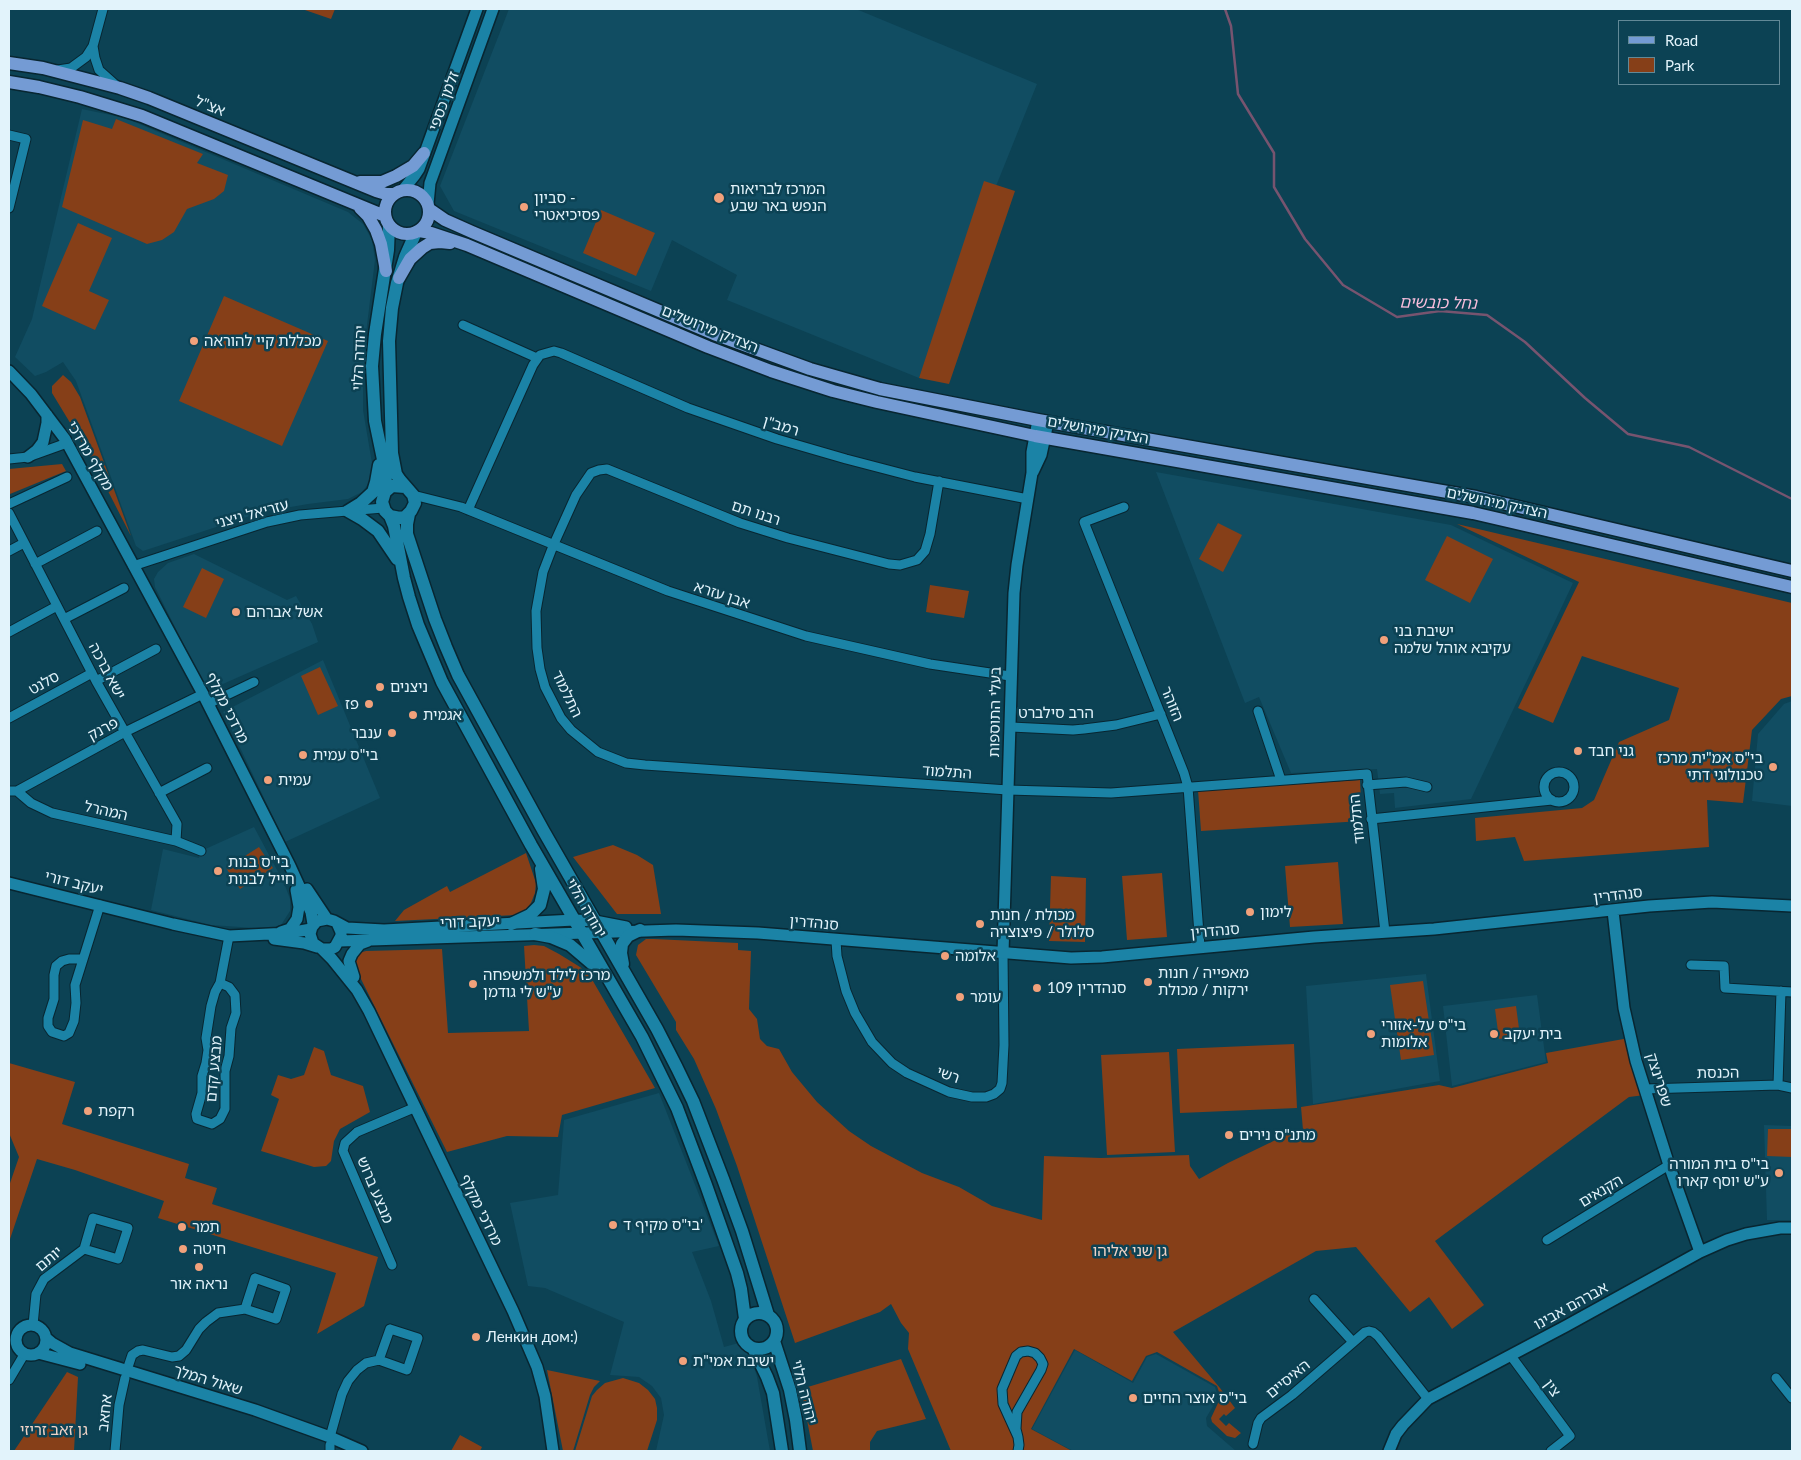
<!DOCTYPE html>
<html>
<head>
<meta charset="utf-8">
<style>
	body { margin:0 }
	#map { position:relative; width:1801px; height:1460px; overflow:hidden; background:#0c4254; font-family:Lato,sans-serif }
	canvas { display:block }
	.frame { position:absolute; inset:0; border:10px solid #e2f3fb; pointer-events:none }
	.legend { position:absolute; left:1618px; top:20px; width:162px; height:65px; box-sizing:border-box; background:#0c4254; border:1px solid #628997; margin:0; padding:6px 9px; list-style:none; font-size:15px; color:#e2f3fb }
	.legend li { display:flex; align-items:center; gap:10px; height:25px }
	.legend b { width:25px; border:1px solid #628997 }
</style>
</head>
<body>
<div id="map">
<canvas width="1801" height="1460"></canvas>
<div class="frame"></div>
<ul class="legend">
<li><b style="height:6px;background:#749bd4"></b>Road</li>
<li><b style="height:14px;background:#863f18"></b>Park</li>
</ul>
</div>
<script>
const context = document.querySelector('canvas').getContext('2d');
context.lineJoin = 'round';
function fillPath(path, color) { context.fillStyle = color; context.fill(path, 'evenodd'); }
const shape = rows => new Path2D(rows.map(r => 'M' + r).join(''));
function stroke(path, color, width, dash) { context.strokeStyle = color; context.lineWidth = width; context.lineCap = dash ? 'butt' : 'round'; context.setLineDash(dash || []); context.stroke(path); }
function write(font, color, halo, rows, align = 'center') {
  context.font = font + ' Lato,"Noto Sans Hebrew",sans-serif'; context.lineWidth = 5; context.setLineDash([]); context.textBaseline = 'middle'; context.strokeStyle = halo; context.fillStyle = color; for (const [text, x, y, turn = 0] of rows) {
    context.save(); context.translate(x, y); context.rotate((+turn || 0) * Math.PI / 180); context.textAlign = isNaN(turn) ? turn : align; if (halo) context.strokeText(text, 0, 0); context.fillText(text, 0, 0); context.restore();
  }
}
fillPath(shape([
	[509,9,856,9,1037,84,919,378,727,300,737,275,672,240,651,291,454,211,440,186],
	[82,109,125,118,348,212,363,224,372,240,375,260,367,325,363,376,363,410,373,469,369,483,362,492,348,499,308,504,262,512,143,551,136,546,76,381,63,362,46,372,35,376,15,357,32,319],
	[1156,472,1451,525,1573,583,1471,799,1395,808,1394,793,1380,794,1377,769,1291,773,1259,697,1245,703],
	[194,554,287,600,296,596,312,624,318,642,207,691,155,587,154,579,158,572,168,563],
	[323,660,380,798,285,842,223,712],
	[1792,701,1792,806,1752,801,1758,734,1784,704],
	[254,827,284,883,290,899,290,911,281,925,269,929,211,925,151,910,163,849,199,858,201,851],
	[1426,974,1440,1081,1313,1104,1306,986],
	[1537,995,1546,1062,1452,1086,1443,1006],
	[659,1093,719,1246,692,1252,711,1301,724,1347,746,1341,757,1377,770,1451,656,1451,664,1415,661,1398,652,1386,639,1377,610,1375,624,1322,545,1288,528,1286,510,1203,558,1195,564,1120],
	[1764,1125,1792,1126,1792,1220,1767,1220],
	[1075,1350,1133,1383,1147,1357,1156,1354,1215,1387,1217,1394,1216,1401,1206,1418,1207,1426,1236,1451,1073,1451,1032,1429]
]), '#114d62');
fillPath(shape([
	[302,9,335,9,331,19],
	[116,119,203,154,197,163,228,175,224,191,214,199,187,209,174,232,162,240,147,244,62,207,83,120,112,129],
	[984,181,1015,191,949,384,919,378],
	[601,210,655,233,636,276,583,253],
	[78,223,112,238,89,291,109,300,95,330,42,306],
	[224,296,328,341,282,446,179,401],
	[63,375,71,382,80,397,131,536,89,454,52,393,52,386],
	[62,464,66,471,10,494,9,469],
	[1218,523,1242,535,1223,572,1199,559],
	[1457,524,1792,603,1792,696,1781,699,1752,730,1743,803,1707,800,1709,847,1524,861,1515,837,1476,841,1475,818,1582,808,1594,800,1619,742,1669,720,1679,688,1582,656,1553,723,1518,708,1579,582],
	[1447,536,1493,559,1470,603,1425,580],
	[202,568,224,579,206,618,183,607],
	[930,585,969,591,964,618,926,612],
	[320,667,338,706,318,715,301,676],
	[1360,780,1362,821,1201,831,1198,790],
	[613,845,637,855,653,865,661,914,617,914,573,857],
	[259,847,273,868,240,889,226,868],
	[526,853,536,883,535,893,531,903,524,912,516,915,395,921,404,910,447,886,450,892],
	[1338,862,1343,924,1290,927,1285,866],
	[1162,873,1167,937,1127,940,1122,876],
	[1051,876,1086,878,1085,942,1049,941],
	[646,939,654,939,738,943,738,950,751,951,749,1009,757,1019,760,1039,767,1046,779,1049,792,1072,817,1102,849,1131,871,1146,922,1173,959,1187,992,1206,1042,1220,1044,1156,1101,1158,1189,1155,1190,1166,1199,1179,1228,1163,1290,1133,1303,1130,1301,1107,1439,1085,1452,1088,1548,1063,1546,1053,1629,1038,1645,1095,1629,1097,1435,1241,1484,1305,1452,1329,1429,1297,1410,1312,1356,1247,1316,1251,1173,1332,1220,1388,1235,1408,1226,1416,1224,1414,1219,1419,1226,1426,1229,1423,1241,1433,1235,1438,1227,1436,1212,1422,1211,1418,1218,1403,1220,1395,1217,1386,1157,1352,1146,1356,1132,1381,1074,1349,1031,1429,1072,1451,951,1451,908,1349,909,1333,901,1323,891,1304,880,1312,795,1343,737,1166,716,1109,694,1059,676,1030,676,1022,636,955,638,945],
	[534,945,544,946,559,954,580,967,590,976,655,1088,562,1115,558,1137,507,1136,447,1152,356,969,354,963,355,957,359,953,366,951,442,949,448,1033,529,1031,524,946],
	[1423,981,1434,1055,1401,1060,1390,985],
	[1516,1006,1520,1036,1499,1039,1495,1009],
	[1294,1044,1297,1108,1180,1113,1177,1049],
	[314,1047,324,1051,331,1075,363,1086,370,1112,340,1129,334,1141,331,1161,326,1166,314,1167,261,1151,279,1099,271,1095,278,1075,291,1079,304,1075],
	[1169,1052,1175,1152,1107,1155,1101,1055],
	[9,1063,75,1082,62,1124,189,1164,185,1178,217,1188,212,1204,378,1257,364,1306,317,1334,336,1273,158,1218,164,1201,75,1170,37,1159,9,1242,9,1186,19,1157,9,1133],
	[1768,1129,1792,1129,1792,1157,1767,1156],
	[901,1359,926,1419,877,1431,870,1442,870,1451,813,1451,801,1389],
	[547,1370,600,1381,594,1387,590,1395,573,1451,563,1451],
	[67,1372,78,1377,74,1451,14,1451],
	[623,1378,639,1383,648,1390,655,1399,657,1408,657,1420,647,1451,575,1451,592,1396,597,1390,605,1383],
	[460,1435,482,1447,480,1451,451,1451]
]), '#863f18');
stroke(shape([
	[1225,9,1231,26,1238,94,1274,153,1274,187,1305,239,1343,285,1397,317,1440,311,1487,315,1525,342,1585,398,1628,434,1689,447,1792,499]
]), '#77546f', 2.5);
const minor = shape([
	[103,9,93,46,95,58,99,70,117,86],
	[58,70,71,68,86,57,93,46],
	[9,135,26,139,9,208],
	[463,325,537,358],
	[9,459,28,457,67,443],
	[939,481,930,534,925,551,917,560,900,565,889,564,788,538,740,523,607,469,599,470,591,473,576,495,553,546,543,572,536,611,537,648,540,669,545,687,561,718,571,730,598,752,626,763,645,765,1008,790,1111,793,1367,774,1385,932],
	[413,495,461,507,668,591,806,636,930,664,1010,676],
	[9,504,67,477],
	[1124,507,1084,522,1184,773,1188,787,1200,947],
	[468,510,533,365,540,355,554,351,561,353,688,408,777,439,846,459,915,477,1028,499],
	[9,513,96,681,177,824,176,841],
	[9,551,24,543],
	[35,564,97,531],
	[133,566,267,522,300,515,383,508],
	[64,619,124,588],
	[9,632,57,606],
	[96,681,156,649],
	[208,704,254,682],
	[1258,711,1281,780],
	[9,718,92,673],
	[1011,727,1073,730,1084,729,1116,725,1161,714],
	'1544 787a15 15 0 1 1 30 0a15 15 0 1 1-30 0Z',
	[1367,785,1406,782,1427,787],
	[9,791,17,791,31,803,52,813,176,841,201,851],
	[17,791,125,732,203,694],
	[159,793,207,768],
	[1371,819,1552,800],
	[836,940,837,956,846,991,855,1013,872,1042,892,1063,907,1073,949,1092,972,1097,986,1097,994,1094,1000,1089,1002,1083,1004,1045,1003,953],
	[82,959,69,959,62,961,56,966,54,975,54,999,48,1018,48,1026,52,1032,64,1036,69,1033,74,1021,76,1003,75,985,100,905],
	[1691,965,1724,966,1725,988,1792,992],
	[220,983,229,987,235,995,236,1013,231,1028,229,1056,225,1071,225,1109,220,1119,212,1124,197,1119,196,1114,202,1093,202,1076,206,1063,208,1050,206,1038,211,1006,215,992,220,983],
	[220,983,229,936],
	[1778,1085,1781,991],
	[1645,1089,1778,1085,1792,1088],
	[93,1218,128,1228,118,1259,84,1249,93,1218],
	[1547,1240,1669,1165],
	[392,1265,343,1151,345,1143,357,1132,416,1107],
	[255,1278,286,1289,276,1319,245,1309,255,1278],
	[1314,1299,1353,1342],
	[33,1325,36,1294,44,1279,84,1249],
	[390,1329,418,1338,407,1370,379,1360,390,1329],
	[1511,1356,1570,1436,1551,1451],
	[127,1370,132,1355,138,1351,143,1350,172,1357,179,1356,186,1350,199,1329,206,1322,218,1313,245,1309],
	[1776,1378,1792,1398],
	[9,1380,25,1353],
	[330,1437,342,1394,348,1381,357,1370,366,1363,379,1360],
	[1253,1444,1258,1423,1261,1418,1292,1395,1365,1332,1369,1331,1373,1332,1378,1336,1428,1399],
	[330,1445,330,1451],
	[115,1451,119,1405,125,1378],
	[1018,1451,1019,1445,1018,1437,1016,1429,1017,1412,1041,1370,1043,1364,1040,1358,1035,1353,1028,1351,1021,1352,1016,1356,1002,1389,1003,1404,1018,1437]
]);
const tertiary = shape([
	[403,190,415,175,419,169,477,9],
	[428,204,430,183,493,9],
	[9,371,31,394,65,439,203,694,290,866,311,912,313,924],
	[28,457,37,450,43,442,47,423,47,415],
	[1033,472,1041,455,1048,422],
	[9,883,173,924,229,936,289,933,311,929],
	[307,889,327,919],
	[1613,911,1624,1008,1636,1061,1669,1165,1700,1252],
	[337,923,341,932,341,936,335,947,331,949,322,949,313,943,310,934,312,927,317,921,327,919,334,921,347,928,384,930,574,920,595,921,626,927],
	[281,932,290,929,297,919,299,907,296,890],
	[274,939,304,943,317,947],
	[340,941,676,930,758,933,1071,958,1102,957,1314,937,1434,929,1649,906,1712,902,1792,906],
	[322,949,332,959,357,990,369,1011,513,1311,537,1367,545,1396,553,1451],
	[1003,953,1014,593,1017,565,1032,473,1032,452,1038,420],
	[354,977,349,961,352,954,360,944,368,941],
	'16 1340a15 15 0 1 1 30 0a15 15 0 1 1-30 0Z',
	[46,1338,52,1343,70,1353,255,1410,330,1437,362,1451],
	[38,1353,80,1364],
	[1389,1451,1396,1434,1403,1425,1428,1399,1566,1326,1700,1252,1727,1240,1746,1234,1780,1228,1792,1228]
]);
const secondary = shape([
	[405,487,392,486,385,492,382,502,385,511,390,516,400,518,405,517,411,511,415,503,413,495,400,480,396,474,392,453,389,341,392,308,397,283,405,257,416,232],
	[385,492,386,474,375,421,372,366,375,334,388,250,389,225],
	[348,511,361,503,373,492,376,482,379,465],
	[348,511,362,519,378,531,397,559],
	[409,514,407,524,407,534,435,619,446,647,458,675,543,830,657,1029,677,1068,693,1101,723,1179,742,1231,768,1315],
	[390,516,394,526,404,578,409,597,418,625,442,682,531,845,642,1037,677,1108,706,1185,737,1273,741,1289,745,1319],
	[511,924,530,915,540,905,544,889,541,869],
	[535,934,551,937,570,945,597,968],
	[623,964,621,953,622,944,628,936,640,930],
	'741 1331a18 18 0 1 1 36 0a18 18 0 1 1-36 0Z',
	[774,1341,790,1390,796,1420,800,1451],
	[753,1348,767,1377,773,1393,782,1451]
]);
const primary = shape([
	[9,63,43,68,120,88,149,98,376,191,386,194,394,194],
	[9,82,39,87,80,97,142,116,385,216],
	[360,182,382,182,396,176,413,166,424,153],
	'385 212a22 22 0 1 1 44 0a22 22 0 1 1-44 0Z',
	[360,208,368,216,376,230,381,244,386,271],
	[429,209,445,220,472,232,714,334,810,369,880,389,1038,420,1476,497,1792,571],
	[419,231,431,233,467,245,708,347,771,371,833,391,877,402,1035,436,1473,513,1792,587],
	[399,278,410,259,422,248,430,243,440,242,450,243]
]);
stroke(minor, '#082631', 11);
stroke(tertiary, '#082631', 14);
stroke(secondary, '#082631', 15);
stroke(primary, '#082631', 15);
stroke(minor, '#1b83a6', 9);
stroke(tertiary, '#1b83a6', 11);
stroke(secondary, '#1b83a6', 12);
stroke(primary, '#749bd4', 12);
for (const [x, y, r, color] of [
	[719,198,6,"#f1a17b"],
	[524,207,5,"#f1a17b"],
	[194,341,5,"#f1a17b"],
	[236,612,5,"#f1a17b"],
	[1384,640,5,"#f1a17b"],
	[380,687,5,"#f1a17b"],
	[369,704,5,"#f1a17b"],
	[413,715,5,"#f1a17b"],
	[392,733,5,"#f1a17b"],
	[1578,751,5,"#f1a17b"],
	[303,755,5,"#f1a17b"],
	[1773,767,5,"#f1a17b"],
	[268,780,5,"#f1a17b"],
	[218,871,5,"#f1a17b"],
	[1250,912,5,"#f1a17b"],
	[980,924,5,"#f1a17b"],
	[945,956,5,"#f1a17b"],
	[1148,982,5,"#f1a17b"],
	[473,984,5,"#f1a17b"],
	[1037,988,5,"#f1a17b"],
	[960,997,5,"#f1a17b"],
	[1371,1034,5,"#f1a17b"],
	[1494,1034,5,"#f1a17b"],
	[88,1111,5,"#f1a17b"],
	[1229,1135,5,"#f1a17b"],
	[1779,1173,5,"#f1a17b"],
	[613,1225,5,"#f1a17b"],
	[182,1227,5,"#f1a17b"],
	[183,1249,5,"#f1a17b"],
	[199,1267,5,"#f1a17b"],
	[476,1337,5,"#f1a17b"],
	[683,1361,5,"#f1a17b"],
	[1133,1398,5,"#f1a17b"]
]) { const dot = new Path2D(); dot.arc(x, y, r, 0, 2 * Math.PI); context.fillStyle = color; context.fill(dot); stroke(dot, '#0c4254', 2); }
write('15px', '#e2f3fb', '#0c4254', [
	["זלמן כספי",444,101,-70],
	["אצ\"ל",210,106,22],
	["הצדיק מירושלים",710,329,22],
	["יהודה הלוי",359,358,-87],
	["רמב\"ן",781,426,17],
	["הצדיק מירושלים",1098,430,10],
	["מקלף מרדכי",90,456,60],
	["הצדיק מירושלים",1497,503,12],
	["רבנו תם",756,513,18],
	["עזריאל ניצני",252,514,-15],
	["אבן עזרא",722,595,18],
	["ישא ברכה",107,671,62],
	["סלנט",44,683,-29],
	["התלמוד",567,694,64],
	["הזוהר",1172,704,68],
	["מרדכי מקלף",227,708,63],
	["בעלי התוספות",995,712,-89],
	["הרב סילברט",1056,713],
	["פרנק",103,729,-28],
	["התלמוד",947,772,4],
	["המהרל",106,811,13],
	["התלמוד",1357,819,-96],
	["יעקב דורי",74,883,14],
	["סנהדרין",1618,895,-7],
	["יהודה הלוי",586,908,60],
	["יעקב דורי",470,922,-2],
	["סנהדרין",814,923,5],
	["סנהדרין",1215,931,-5],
	["מבצע קדם",214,1069,-85],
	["הכנסת",1718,1073,-1],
	["רשי",948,1075,19],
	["שפרינצק",1659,1080,73],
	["מבצע ברוש",375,1190,67],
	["הקנאים",1601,1191,-31],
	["מרדכי מקלף",481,1210,64],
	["יותם",49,1259,-40],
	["אברהם אבינו",1571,1306,-29],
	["האיסיים",1288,1379,-39],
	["שאול המלך",208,1380,17],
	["צין",1552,1388,53],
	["יהודה הלוי",804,1392,76],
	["אחאב",105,1413,-84]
]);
write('15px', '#e2f3fb', '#0c4254', [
	["המרכז לבריאות",730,189],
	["הנפש באר שבע",730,206],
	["סביון -",534,198],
	["פסיכיאטרי",534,215],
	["מכללת קיי להוראה",204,341],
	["אשל אברהם",246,612],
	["ישיבת בני",1394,631],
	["עקיבא אוהל שלמה",1394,648],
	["ניצנים",390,687],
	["פז",359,704,"right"],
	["אגמית",423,715],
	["ענבר",382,733,"right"],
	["גני חבד",1588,751],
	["בי\"ס עמית",313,755],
	["בי\"ס אמ\"ית מרכז",1763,758,"right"],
	["טכנולוגי דתי",1763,775,"right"],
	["עמית",278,780],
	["בי\"ס בנות",228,862],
	["חייל לבנות",228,879],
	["לימון",1260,912],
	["מכולת / חנות",990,915],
	["סלולר / פיצוצייה",990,932],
	["אלומה",955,956],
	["מאפייה / חנות",1158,973],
	["ירקות / מכולת",1158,990],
	["מרכז לילד ולמשפחה",483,975],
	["ע\"ש לי גודמן",483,992],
	["סנהדרין 109",1047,988],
	["עומר",970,997],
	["בי\"ס על-אזורי",1381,1025],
	["אלומות",1381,1042],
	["בית יעקב",1504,1034],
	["רקפת",98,1111],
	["מתנ\"ס נירים",1239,1135],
	["בי\"ס בית המורה",1769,1164,"right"],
	["ע\"ש יוסף קארו",1769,1181,"right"],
	["בי\"ס מקיף ד'",623,1225],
	["תמר",192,1227],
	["חיטה",193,1249],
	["נראה אור",199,1284,"center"],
	["Ленкин дом:)",486,1337],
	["ישיבת אמי\"ת",693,1361],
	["בי\"ס אוצר החיים",1143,1398]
], 'left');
write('15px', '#f1d3c6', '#0c4254', [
	["גן שני אליהו",1130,1251],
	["גן זאב זריזי",54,1430]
]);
write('italic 16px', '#f8bedc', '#0c4254', [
	["נחל כובשים",1438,303,1]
]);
</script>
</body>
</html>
